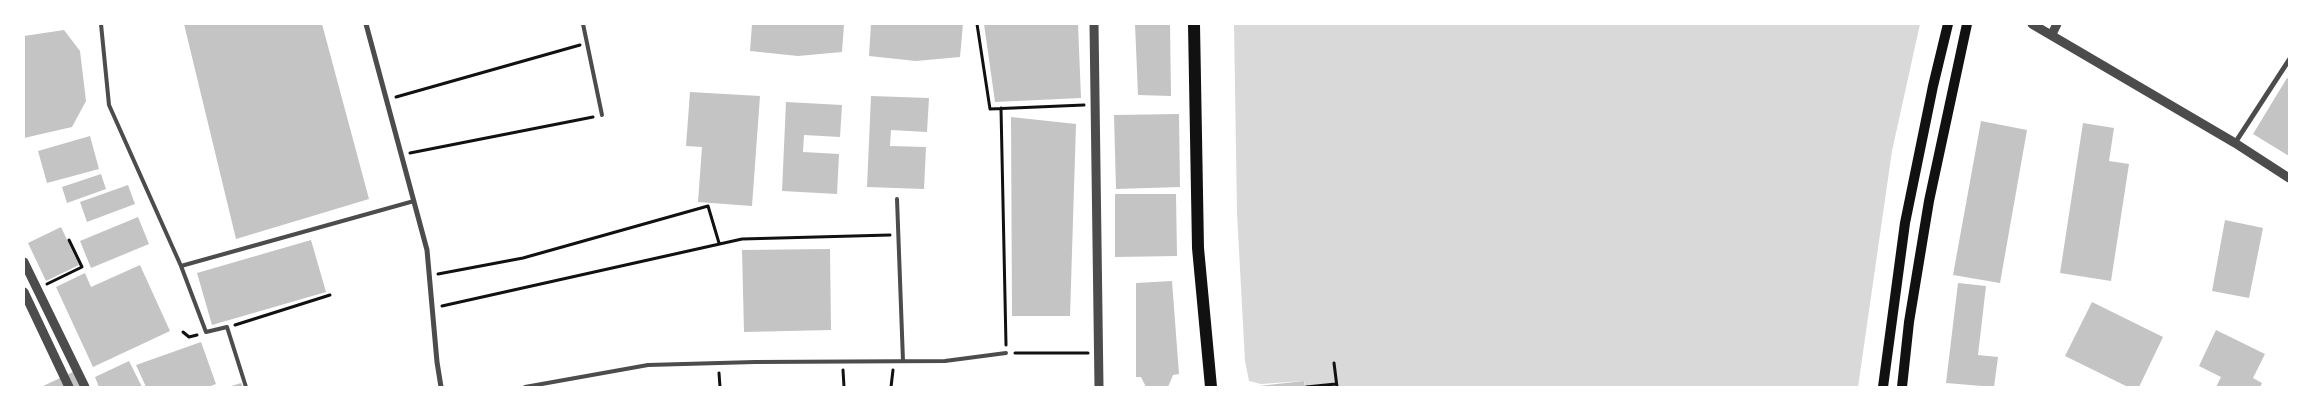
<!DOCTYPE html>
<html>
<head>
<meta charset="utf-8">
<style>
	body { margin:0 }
	#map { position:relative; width:2313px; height:411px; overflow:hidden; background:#fff; font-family:Mulish,sans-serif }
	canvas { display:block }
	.frame { position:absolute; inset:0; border:25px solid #fff; pointer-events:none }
</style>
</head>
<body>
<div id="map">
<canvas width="2313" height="411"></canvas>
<div class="frame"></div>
</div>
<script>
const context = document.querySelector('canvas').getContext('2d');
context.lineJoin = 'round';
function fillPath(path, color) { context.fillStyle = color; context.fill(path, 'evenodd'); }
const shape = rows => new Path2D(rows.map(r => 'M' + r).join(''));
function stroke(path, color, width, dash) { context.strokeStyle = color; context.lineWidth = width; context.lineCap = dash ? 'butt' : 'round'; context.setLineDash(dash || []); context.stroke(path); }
fillPath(shape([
	[1234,24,1920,24,1892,151,1858,387,1306,387,1304,381,1261,384,1249,381,1245,361,1237,213]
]), '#d9d9d9');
fillPath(shape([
	[184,24,322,24,369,199,236,239],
	[752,24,844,24,842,52,798,56,750,51],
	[871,24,963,24,960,57,916,61,869,56],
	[984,24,1078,24,1081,98,995,102],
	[1135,24,1170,24,1171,96,1138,95],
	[64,30,80,51,86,101,72,127,24,138,24,36],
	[2287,78,2289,79,2289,156,2253,134],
	[690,92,760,96,752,206,698,202,702,147,686,146],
	[871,96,929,98,927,132,891,130,890,146,926,147,924,189,867,187],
	[786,102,842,105,840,137,804,135,803,152,839,154,837,194,782,191],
	[1179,114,1180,187,1116,189,1114,115],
	[1011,117,1076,124,1070,316,1012,316],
	[1981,121,2027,130,2000,283,1953,275],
	[2083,123,2114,128,2109,161,2129,164,2111,281,2060,273],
	[90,136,99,169,47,183,38,151],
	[101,174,106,189,67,203,62,187],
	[128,185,135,204,87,222,80,202],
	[1115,194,1176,194,1177,256,1115,257],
	[138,217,149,244,91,268,80,241],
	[2225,220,2263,228,2249,298,2212,291],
	[61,227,79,265,46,281,28,243],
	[311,240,326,292,212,325,197,273],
	[830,249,831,330,744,332,742,250],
	[140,265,170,331,93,367,56,287,85,273,91,287],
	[1172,281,1179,374,1173,375,1168,387,1146,387,1141,377,1136,377,1136,283],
	[1958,283,1986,286,1978,355,1998,357,1994,387,1946,383],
	[2092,302,2163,337,2139,387,2128,387,2065,356],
	[2216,330,2265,354,2253,378,2262,383,2260,387,2216,387,2221,377,2199,366],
	[201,342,216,384,208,387,146,387,136,365],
	[129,361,142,387,99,387,95,377],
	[75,371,83,387,41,387],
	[1304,381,1305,387,1259,387,1259,386],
	[241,383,243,387,228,387]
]), '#c4c4c4');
stroke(shape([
	[977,24,990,109,1084,105],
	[396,97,580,45],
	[1001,108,1006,345],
	[410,153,593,117],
	[438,274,523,258,708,206,719,243],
	[47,284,82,267,69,240],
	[442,306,742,239,890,235],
	[235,325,330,295],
	[183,332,189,337,197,335],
	[1015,353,1088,353],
	[1334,363,1337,387],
	[843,370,844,387],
	[719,373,720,387],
	[891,387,893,370],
	[1306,387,1336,384]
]), '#111', 3);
stroke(shape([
	[101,24,109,105,181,266,206,332,227,327,246,387],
	[583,24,602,115],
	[897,199,903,361],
	[181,266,414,201],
	[525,387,648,365,755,362,945,361,1006,353]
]), '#4c4c4c', 4);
stroke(shape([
	[366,24,427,250,437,362,441,387],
	[2235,143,2289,60]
]), '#4c4c4c', 5);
stroke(shape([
	[1094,24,1099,387],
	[2032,24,2235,143,2289,178],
	[2052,34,2057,24],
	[24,262,85,387],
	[24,292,69,387]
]), '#4c4c4c', 9);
stroke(shape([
	[1883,387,1905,223,1933,86,1948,24],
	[1902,387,1909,322,1929,201,1967,24]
]), '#111', 10);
stroke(shape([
	[1194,24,1198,248,1211,387]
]), '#111', 12);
</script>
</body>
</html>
